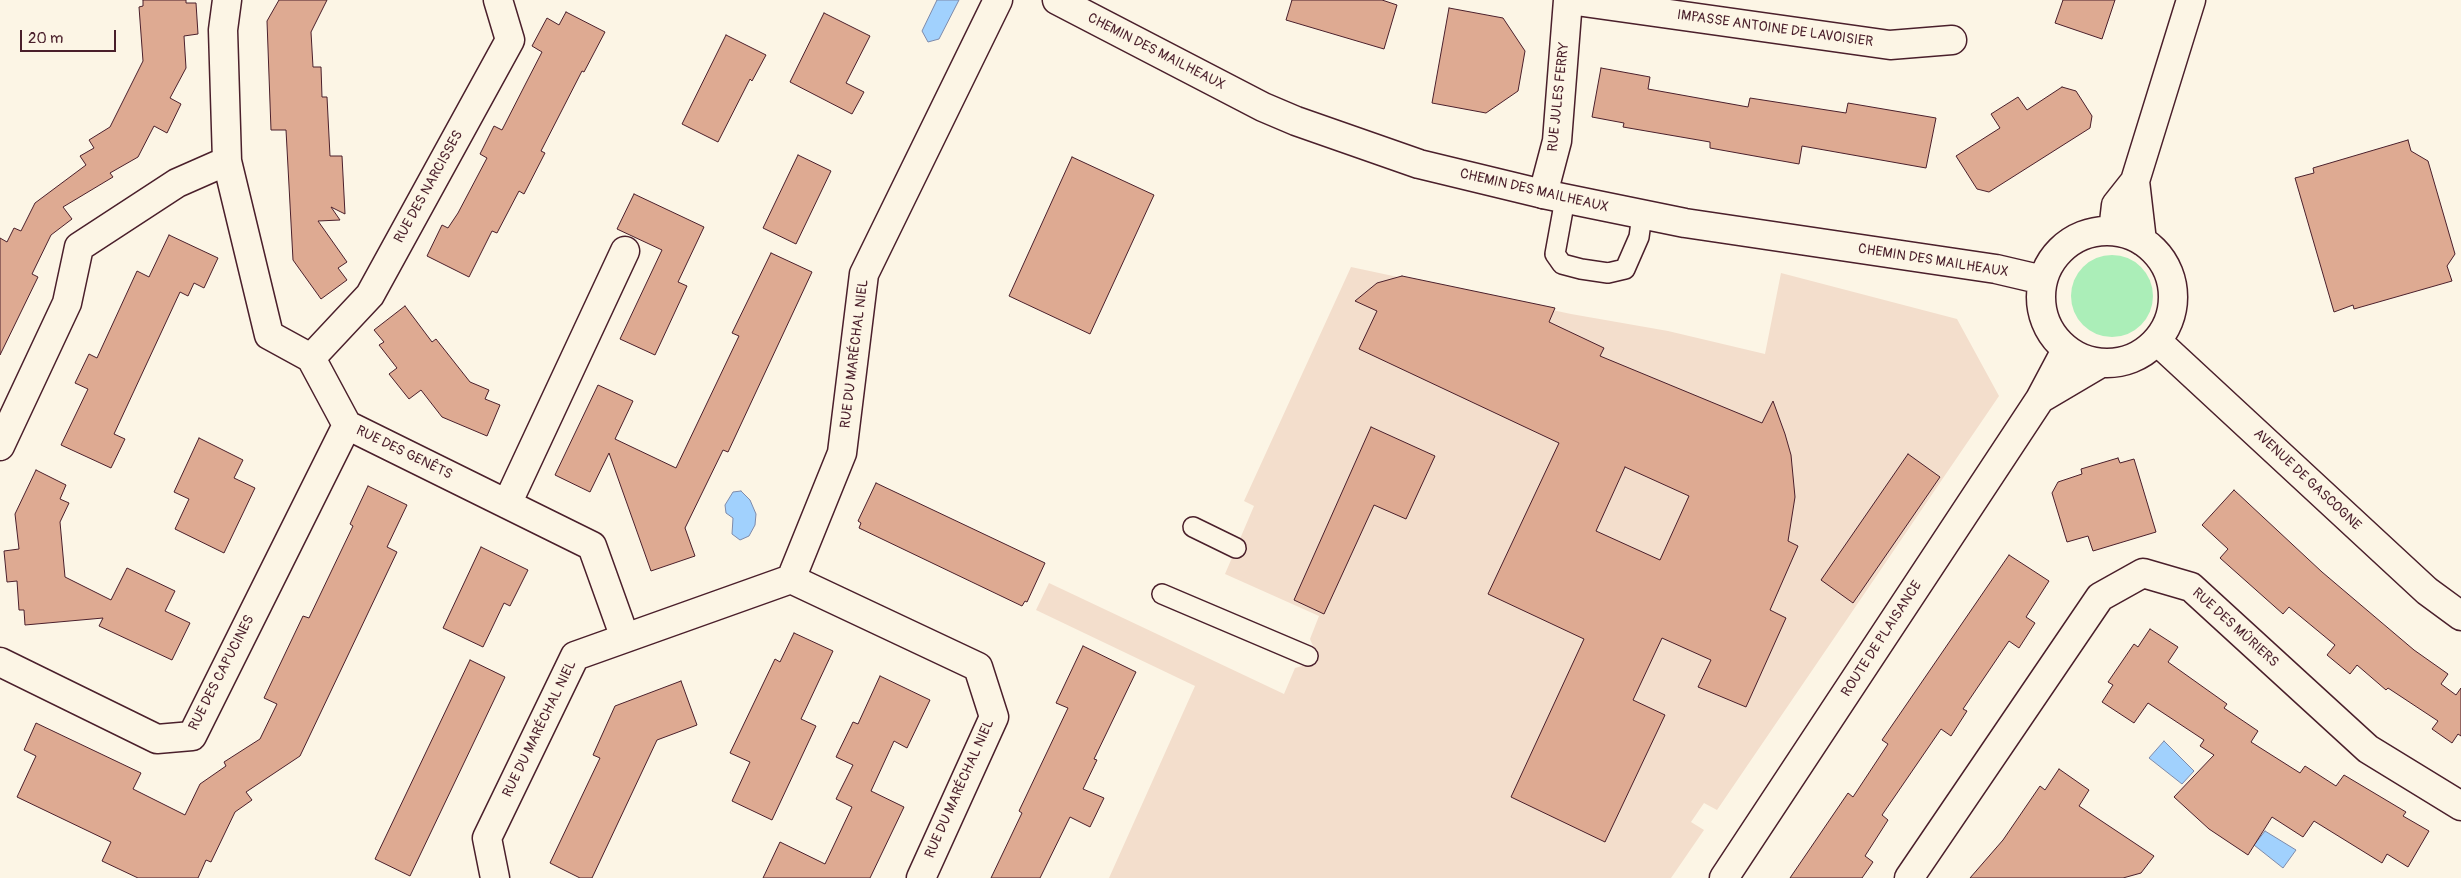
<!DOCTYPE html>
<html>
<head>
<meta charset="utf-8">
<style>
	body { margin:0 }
	#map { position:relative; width:2461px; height:878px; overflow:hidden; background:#fcf5e5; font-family:Pangolin,sans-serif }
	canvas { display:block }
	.scale { position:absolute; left:20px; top:30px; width:96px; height:22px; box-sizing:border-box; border:2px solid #4a1f2b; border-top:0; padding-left:6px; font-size:15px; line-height:18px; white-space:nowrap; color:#4a1f2b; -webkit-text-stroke:4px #fcf5e5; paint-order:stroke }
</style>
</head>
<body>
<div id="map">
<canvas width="2461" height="878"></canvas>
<div class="scale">20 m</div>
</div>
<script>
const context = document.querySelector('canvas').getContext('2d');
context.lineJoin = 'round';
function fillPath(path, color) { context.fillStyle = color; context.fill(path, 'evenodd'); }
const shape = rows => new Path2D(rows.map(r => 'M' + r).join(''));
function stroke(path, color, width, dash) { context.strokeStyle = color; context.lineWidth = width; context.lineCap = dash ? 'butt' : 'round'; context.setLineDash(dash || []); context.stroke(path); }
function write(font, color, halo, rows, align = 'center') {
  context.font = font + ' Pangolin,sans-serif'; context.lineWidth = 4; context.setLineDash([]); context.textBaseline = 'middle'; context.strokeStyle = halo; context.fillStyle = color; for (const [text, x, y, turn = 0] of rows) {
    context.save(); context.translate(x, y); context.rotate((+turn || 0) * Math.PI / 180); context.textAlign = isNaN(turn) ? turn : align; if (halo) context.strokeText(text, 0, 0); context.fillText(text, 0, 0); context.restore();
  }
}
fillPath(shape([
	[1351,267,1571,314,1668,331,1765,354,1781,273,1957,319,1999,396,1717,810,1704,803,1691,822,1704,830,1671,878,1109,878,1195,686,1036,610,1049,583,1284,694,1295,668,1305,665,1313,646,1310,639,1319,616,1225,574,1254,506,1244,501]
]), '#f3decc');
fillPath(shape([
	'2071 296a41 41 0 1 1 82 0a41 41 0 1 1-82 0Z'
]), '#abeeb8');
const water = shape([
	[937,0,959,0,939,39,928,42,922,31,937,0],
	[741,491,750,500,756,514,755,525,749,536,740,540,732,534,733,518,726,513,725,505,733,492,741,491],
	[2164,741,2194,771,2182,784,2149,758,2164,741],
	[2265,831,2296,850,2283,868,2254,845,2265,831]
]);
fillPath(water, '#a1d1fd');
stroke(water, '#7e8aa9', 1);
const building = shape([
	[143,0,186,0,186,3,196,3,198,34,184,36,186,68,170,98,181,104,167,133,154,126,138,157,110,173,113,177,63,207,72,219,51,235,32,274,38,277,0,355,0,238,7,242,14,228,21,231,35,203,86,165,80,156,94,148,89,140,110,127,143,61,139,7,143,6,143,0],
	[279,0,327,0,311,32,313,67,321,67,322,97,327,97,330,156,342,156,345,214,331,207,340,220,318,221,347,262,338,268,347,280,321,299,293,260,286,130,271,130,267,21,279,0],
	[1292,0,1382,0,1397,5,1384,49,1286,20,1292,0],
	[2063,0,2115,0,2102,39,2055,23,2063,0],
	[1449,8,1503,18,1525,51,1518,91,1486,113,1432,103,1449,8],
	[566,12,605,32,584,72,582,71,541,151,545,153,524,194,519,191,497,233,492,231,469,277,427,256,442,225,448,228,458,213,487,158,480,154,494,126,502,130,526,83,542,52,532,46,547,18,559,25,566,12],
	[824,13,870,36,846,83,864,92,852,114,790,82,824,13],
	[726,35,766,55,752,81,750,79,718,142,682,124,726,35],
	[1601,68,1650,77,1648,89,1748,107,1750,98,1846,113,1848,103,1936,118,1926,168,1802,146,1799,164,1710,148,1710,142,1623,127,1624,123,1592,117,1601,68],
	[2062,87,2076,91,2092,116,2090,128,1989,192,1977,189,1956,156,2000,128,1991,114,2018,97,2027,110,2062,87],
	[2408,140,2411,151,2428,161,2455,254,2447,266,2452,281,2354,309,2353,305,2334,312,2295,178,2314,173,2313,168,2408,140],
	[798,155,831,171,796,244,763,228,798,155],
	[1072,157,1154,195,1090,334,1009,296,1072,157],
	[634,194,704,227,678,282,687,286,655,355,620,339,662,250,617,229,634,194],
	[169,235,218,258,204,288,194,283,188,296,180,292,114,434,125,439,111,468,61,445,88,389,75,383,89,354,97,358,137,271,149,277,169,235],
	[771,253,812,272,728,452,723,450,685,528,695,556,651,571,609,453,590,492,555,475,598,385,633,401,615,439,676,468,739,336,732,333,771,253],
	[1402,276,1555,308,1549,322,1604,348,1600,356,1762,423,1773,401,1785,434,1791,455,1795,497,1788,541,1798,546,1770,610,1786,618,1746,707,1698,687,1711,660,1662,638,1633,700,1665,715,1605,842,1511,797,1584,639,1488,594,1559,443,1359,349,1377,311,1355,301,1377,283,1402,276],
	[1625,467,1689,496,1660,560,1596,531,1625,467],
	[405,306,432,342,436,339,470,382,489,390,485,399,500,405,487,436,442,417,421,390,409,399,389,374,397,368,379,345,384,342,374,330,405,306],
	[1371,427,1435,456,1406,519,1374,505,1324,614,1294,600,1371,427],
	[199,438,243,460,234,478,255,488,224,553,175,529,189,499,174,492,199,438],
	[1908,454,1940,477,1853,603,1821,580,1908,454],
	[2118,458,2120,463,2134,459,2156,532,2093,551,2088,536,2067,542,2052,493,2058,482,2082,474,2081,469,2118,458],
	[36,470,66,485,60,499,69,503,60,522,65,577,111,600,127,568,175,591,165,611,190,623,172,660,99,626,103,618,25,625,24,610,19,610,17,581,7,582,4,551,19,549,15,514,36,470],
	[876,483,1045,563,1027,602,1025,601,1022,606,859,528,861,523,858,521,876,483],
	[368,486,407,505,387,547,397,552,300,756,246,792,252,800,235,812,211,862,206,860,198,878,138,878,102,861,111,842,17,797,36,756,24,750,36,723,141,773,133,789,185,815,200,784,226,766,224,762,260,739,277,704,264,698,303,616,309,618,353,526,350,524,368,486],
	[2234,490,2322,572,2414,650,2448,674,2441,684,2456,695,2461,688,2461,736,2458,734,2452,743,2432,729,2438,721,2388,688,2386,690,2357,665,2350,674,2327,655,2335,645,2289,607,2283,614,2220,558,2228,549,2202,525,2234,490],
	[481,547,528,570,510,606,504,603,483,647,443,628,481,547],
	[2009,555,2049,581,2026,617,2035,623,2019,648,2009,641,1963,709,1967,711,1951,736,1941,729,1882,815,1888,820,1865,856,1873,862,1862,878,1790,878,1848,793,1853,797,1888,744,1882,740,2009,555],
	[2150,629,2178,647,2168,662,2227,704,2224,708,2258,731,2251,742,2300,773,2305,766,2336,786,2344,775,2406,812,2403,816,2429,831,2408,867,2387,854,2382,863,2314,821,2303,837,2272,817,2248,855,2209,829,2174,797,2214,755,2200,746,2204,740,2148,703,2134,723,2102,702,2113,685,2108,682,2134,644,2138,647,2150,629],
	[794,633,833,651,801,719,816,726,772,820,732,801,750,762,730,753,775,659,780,662,794,633],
	[1083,646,1136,672,1094,759,1097,760,1083,789,1104,798,1090,827,1070,817,1040,878,991,878,1022,813,1019,811,1068,708,1056,703,1083,646],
	[470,660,505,677,410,876,375,859,470,660],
	[880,676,930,700,907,748,894,741,871,791,904,807,870,878,763,878,780,842,825,864,852,807,836,799,853,765,836,757,853,722,858,724,880,676],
	[681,681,697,725,657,740,592,878,580,878,550,863,600,758,593,755,615,706,681,681],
	[2059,769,2089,790,2079,806,2154,856,2141,873,2123,878,1970,878,2003,840,2040,786,2045,790,2059,769]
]);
fillPath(building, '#deaa92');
stroke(building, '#4a1f2b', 1);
const lane = shape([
	[1565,199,1555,254,1562,264,1581,269,1608,273,1625,269,1639,237,1642,215],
	[1193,527,1236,548],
	[1162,594,1308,656]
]);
const street = shape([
	[1569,0,1890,45,1952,40],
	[227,161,269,335,311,358,347,425,592,546,625,638],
	[1543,194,1557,141,1568,0],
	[311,358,370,295,510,40,498,0],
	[0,446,67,303,79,247,177,183,227,161,223,30,227,0],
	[507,504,625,251],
	[791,579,842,453,864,274,998,0],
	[0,662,157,739,192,736,347,425],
	[495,878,487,838,575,656,791,579,978,667,994,717,921,878],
	[1909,878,2100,597,2143,573,2191,587,2368,749,2461,806]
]);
const secondary = shape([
	[1057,0,1263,107,1296,121,1419,164,1543,194,1685,223,1996,269,2043,280],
	[2135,181,2142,241],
	'2041 297a66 66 0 1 1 132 0a66 66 0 1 1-132 0Z',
	[2113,231,2116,205,2135,181,2191,0],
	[2157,341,2427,591,2461,616],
	[2040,399,2101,363],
	[1724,878,2040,399,2066,350]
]);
stroke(lane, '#4a1f2b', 22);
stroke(street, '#4a1f2b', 31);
stroke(secondary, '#4a1f2b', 31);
stroke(lane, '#fcf5e5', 19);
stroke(street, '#fcf5e5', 28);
stroke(secondary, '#fcf5e5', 28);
write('14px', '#4a1f2b', '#fcf5e5', [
	["IMPASSE ANTOINE DE LAVOISIER",1775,29,8],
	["CHEMIN DES MAILHEAUX",1156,52,27],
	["RUE JULES FERRY",1559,97,-84],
	["RUE DES NARCISSES",429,187,-61],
	["CHEMIN DES MAILHEAUX",1534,191,13],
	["CHEMIN DES MAILHEAUX",1933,261,9],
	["RUE DU MARÉCHAL NIEL",855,354,-83],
	["RUE DES GENÊTS",404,453,26],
	["AVENUE DE GASCOGNE",2307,480,43],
	["RUE DES MÛRIERS",2235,628,42],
	["ROUTE DE PLAISANCE",1882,639,-57],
	["RUE DES CAPUCINES",222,673,-63],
	["RUE DU MARÉCHAL NIEL",540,729,-64],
	["RUE DU MARÉCHAL NIEL",960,789,-66]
]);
</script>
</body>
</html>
